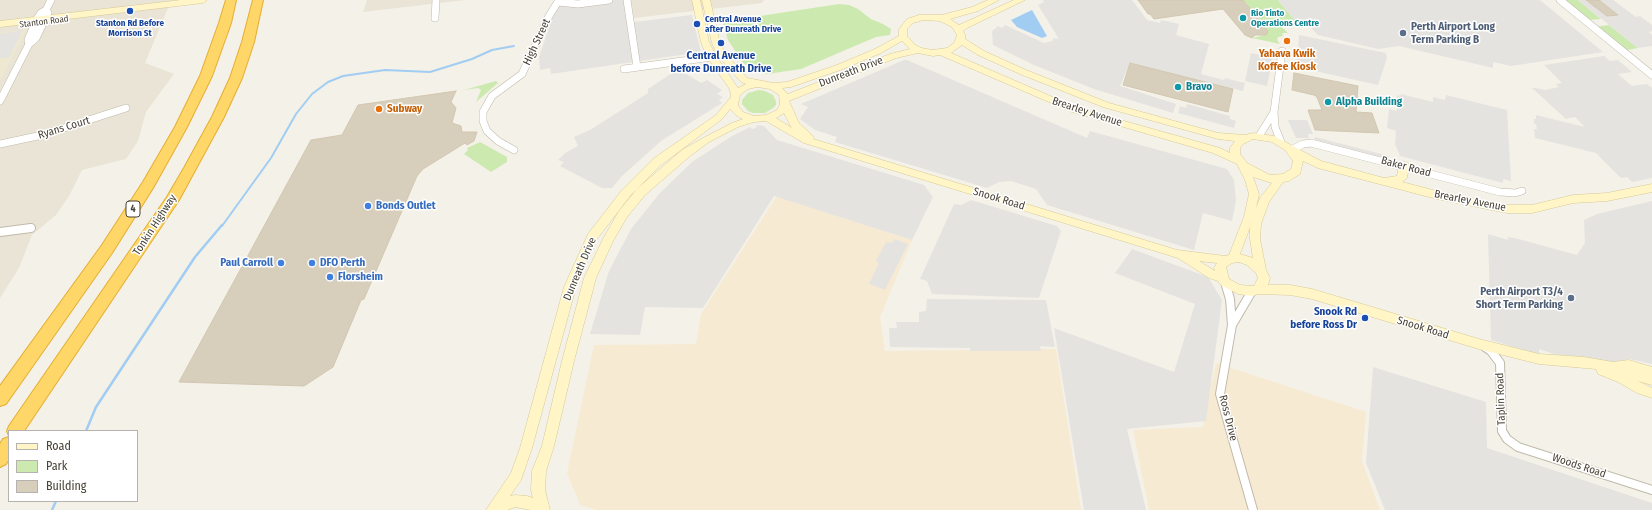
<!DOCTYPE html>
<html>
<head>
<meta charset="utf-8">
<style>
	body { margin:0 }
	#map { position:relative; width:1652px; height:510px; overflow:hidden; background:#f4f1e8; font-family:"Fira Sans Condensed",sans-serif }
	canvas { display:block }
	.legend { position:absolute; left:8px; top:430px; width:130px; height:72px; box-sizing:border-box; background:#fff; border:1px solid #b6b3af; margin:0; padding:5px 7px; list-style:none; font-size:12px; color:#484236 }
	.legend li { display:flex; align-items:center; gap:8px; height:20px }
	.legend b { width:20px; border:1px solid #b6b3af }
</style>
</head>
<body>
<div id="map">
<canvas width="1652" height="510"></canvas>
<ul class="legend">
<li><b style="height:5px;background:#fff5c7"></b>Road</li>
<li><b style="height:11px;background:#cceaaf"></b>Park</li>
<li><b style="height:11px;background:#d7cebc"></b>Building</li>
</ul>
</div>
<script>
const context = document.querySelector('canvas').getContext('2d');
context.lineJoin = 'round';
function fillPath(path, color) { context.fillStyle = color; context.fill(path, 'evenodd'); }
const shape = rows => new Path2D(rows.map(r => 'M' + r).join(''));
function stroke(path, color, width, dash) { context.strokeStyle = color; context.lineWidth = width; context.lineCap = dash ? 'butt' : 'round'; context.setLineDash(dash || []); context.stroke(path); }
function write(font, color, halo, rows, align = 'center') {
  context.font = font + ' "Fira Sans Condensed",sans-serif'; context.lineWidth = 3; context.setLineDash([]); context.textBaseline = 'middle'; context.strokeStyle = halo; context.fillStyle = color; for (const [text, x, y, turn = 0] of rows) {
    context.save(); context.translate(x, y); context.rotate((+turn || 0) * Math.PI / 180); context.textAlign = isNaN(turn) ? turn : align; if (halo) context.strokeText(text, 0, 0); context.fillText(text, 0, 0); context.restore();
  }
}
fillPath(shape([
	[0,0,175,0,171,1,145,63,174,74,146,112,138,141,126,159,82,170,69,196,56,215,32,235,19,268,0,298],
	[367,0,465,0,363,12],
	[631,0,764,0,762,3,634,18]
]), '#e9e4d5');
fillPath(shape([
	[777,196,912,240,880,317,885,351,1056,349,1081,510,597,510,580,505,567,473,594,345,696,344,701,314],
	[1216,363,1366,412,1362,461,1380,510,1149,510,1133,430,1203,427]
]), '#f7ead2');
fillPath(shape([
	[27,29,0,81,0,33]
]), '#eee8d1');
fillPath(shape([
	[1243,0,1278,0,1298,24,1282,27,1288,33,1283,33,1282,34,1283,36,1278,37,1277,40,1280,44,1252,38,1266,35,1268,31,1256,15,1250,11,1252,10,1246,6,1248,5],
	[1563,0,1578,0,1601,19,1587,20],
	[839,4,849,5,858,9,871,19,883,24,891,29,890,35,876,37,801,69,767,74,754,70,743,63,728,40,723,24,727,21],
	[1609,25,1638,48,1622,51,1593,27],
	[496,81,498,83,476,102,481,90,478,88,464,90],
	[759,90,765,91,773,95,776,101,776,105,773,108,765,113,753,113,748,111,742,104,742,100,748,93],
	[480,142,507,157,507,162,491,172,464,154,468,150,467,148]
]), '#cceaaf');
fillPath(shape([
	[574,0,631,0,634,22,692,15,701,52,551,74,550,68,540,70,539,57,554,13,563,1],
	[1044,0,1132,0,1147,20,1160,23,1161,20,1179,24,1176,35,1209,44,1201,74,1224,80,1225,78,1245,83,1243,91,1130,63,1120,86,1176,104,1173,113,1094,89,1034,65,993,45,992,31,998,26,1002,28,1005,25,1044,43,1052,41,1054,38,1059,39,1038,5,1044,2,1043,1],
	[1278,0,1540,0,1603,52,1511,66,1493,62,1493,68,1399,46,1378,49,1318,35,1306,23,1298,24],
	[1578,0,1586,0,1607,16,1617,14,1599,0,1613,0,1636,17,1640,16,1652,25,1652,31,1649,32,1652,35,1652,46,1638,48],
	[23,30,9,58,0,58,0,34],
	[1299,35,1386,53,1387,58,1378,85,1297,67],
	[1251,53,1273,58,1267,86,1245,81],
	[1604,56,1610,61,1618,60,1632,72,1618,74,1632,86,1647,84,1652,88,1652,178,1632,182,1627,177,1621,178,1596,153,1535,138,1534,129,1537,129,1536,124,1534,124,1534,119,1536,119,1536,115,1585,127,1575,117,1566,119,1532,88,1536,88,1545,90,1559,87,1556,84,1562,83,1544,65],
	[904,60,907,60,1087,138,1090,131,1227,169,1234,180,1236,200,1232,221,1203,213,1194,250,1047,205,1036,189,1011,181,999,182,987,188,835,142,837,137,815,130,800,119,808,107,801,104],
	[678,69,701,83,707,80,722,90,717,94,723,97,719,100,722,103,661,141,622,176,612,188,602,188,560,166,564,162,558,160,565,153,578,146,574,137,590,130,648,93,648,89],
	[1401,94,1433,102,1433,97,1445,100,1446,95,1507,110,1511,181,1503,179,1503,183,1400,156,1395,144,1396,131,1387,128,1389,109,1397,111,1397,95,1400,96],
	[1187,104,1230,116,1230,119,1236,121,1234,128,1178,113,1180,106,1186,108],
	[1288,120,1307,120,1313,134,1308,134,1309,138,1296,138],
	[757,125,764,126,777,140,924,185,933,197,912,240,774,196,703,308,645,307,640,335,590,334,609,271,631,229,659,194,692,162,732,136,750,127,752,129,756,128],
	[1315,137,1389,156,1389,161,1314,141],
	[971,200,1057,226,1061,231,1039,298,932,294,927,281,920,279,954,204,961,205],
	[1652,201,1652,364,1630,359,1613,362,1574,356,1557,355,1539,349,1539,355,1491,340,1488,234,1508,240,1508,237,1515,238,1577,255,1585,243,1584,220,1597,214],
	[895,239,908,244,885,290,869,284,879,263,876,261,886,242,892,243],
	[1132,249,1208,277,1222,300,1206,421,1127,429,1146,510,1084,510,1054,328,1174,372,1195,304,1115,273],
	[927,299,1046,300,1055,347,1040,346,1041,351,970,351,970,348,890,347,889,328,897,328,896,322,919,322,919,312,926,311],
	[1373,367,1486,402,1487,448,1652,503,1652,510,1385,510,1366,463]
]), '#e5e3df');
fillPath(shape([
	[1032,10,1047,36,1042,38,1017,27,1011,20]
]), '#a1cdf3');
stroke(shape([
	[222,226,271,158,296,114,312,94,328,82,343,76,385,70,430,72,472,59,492,50,514,46]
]), '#a1cdf3', 2);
stroke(shape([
	[86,431,96,407,195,257,222,225],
	[52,510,56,501]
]), '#a1cdf3', 2.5);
const building = shape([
	[1138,0,1243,0,1268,31,1266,35,1255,35,1252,38,1245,35,1223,9,1154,19,1150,14,1148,14,1138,0],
	[1586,0,1599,0,1618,15,1607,16,1586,0],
	[1130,63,1233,89,1228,112,1123,85,1130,63],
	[1294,73,1358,86,1356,112,1372,113,1379,133,1315,130,1308,110,1322,110,1317,97,1314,95,1292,90,1294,73],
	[456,91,451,102,456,108,452,123,461,126,462,132,477,132,474,141,467,145,465,143,423,169,417,176,364,299,361,300,333,367,304,386,179,382,311,140,342,135,358,105,456,91]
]);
fillPath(building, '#d7cebc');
stroke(building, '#d2c6af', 1);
const streetFar1 = shape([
	[627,0,637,67],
	[1560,0,1652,75],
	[558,2,578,4,609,0],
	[435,18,436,0],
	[29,44,28,40,37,19,41,13,46,10,51,0],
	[624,69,712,57],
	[0,101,29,44,36,38,48,13,46,10],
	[1259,136,1274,112],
	[1281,142,1275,127,1274,112,1282,51],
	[0,144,42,135,126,108],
	[514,150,498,141,487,131,483,121,483,112,492,96,522,74,549,16,559,0],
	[1291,150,1303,144,1311,143,1500,192,1515,193,1522,191]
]);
const street = shape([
	[0,232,31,228],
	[1225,282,1230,299,1232,325,1220,394,1253,510],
	[1232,325,1252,291],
	[1485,347,1491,351,1500,363,1502,431,1507,439,1518,447,1652,490]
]);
const secondary = shape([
	[181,0,207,0,203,3,0,27,0,21,181,0],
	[692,0,700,0,709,42,716,56,738,88,746,84,741,82,717,55,712,43,702,0,710,0,720,43,726,54,747,78,773,83,787,82,837,65,875,49,899,36,899,29,907,19,919,15,942,15,972,7,988,0,999,0,978,11,950,19,959,25,1014,0,1025,0,967,28,963,31,965,35,965,39,984,51,1026,70,1109,103,1218,133,1245,135,1253,133,1274,136,1321,161,1384,178,1397,176,1399,166,1400,163,1404,162,1408,163,1409,166,1407,178,1402,182,1437,191,1507,205,1532,205,1573,195,1607,193,1652,184,1652,192,1607,201,1573,203,1532,213,1507,213,1437,199,1318,168,1303,161,1300,174,1289,181,1283,182,1269,202,1261,224,1260,239,1266,270,1270,278,1268,285,1290,285,1312,289,1479,339,1539,354,1584,357,1613,362,1629,360,1652,367,1652,385,1638,381,1652,388,1652,398,1637,393,1618,382,1598,374,1596,369,1539,364,1479,349,1312,299,1290,295,1258,294,1252,296,1238,294,1221,285,1218,281,1209,278,1178,258,804,143,766,121,754,122,738,127,709,142,690,156,645,195,627,217,613,241,596,278,574,361,554,446,546,471,545,490,550,510,531,510,515,507,507,510,486,510,511,473,520,448,564,287,588,234,622,190,653,159,716,115,731,97,731,94,729,88,707,57,701,42,692,0],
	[923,20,940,21,952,27,957,35,954,43,947,48,933,50,921,48,914,44,907,36,907,29,913,23,923,20],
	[902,41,910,49,890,54,788,94,782,88,791,87,843,69,881,53,902,41],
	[962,45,978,55,1020,74,1103,107,1218,139,1235,141,1230,148,1230,153,1220,148,1078,108,951,53,962,45],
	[918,53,933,56,940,55,1072,112,1213,153,1237,164,1245,180,1249,194,1244,217,1229,255,1225,256,1177,250,813,139,814,137,812,135,799,123,789,101,896,58,918,53],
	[757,87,770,89,779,95,780,104,777,110,766,115,754,116,743,112,739,107,738,104,740,95,748,89,757,87],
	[730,109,737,116,743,119,732,123,703,138,682,150,637,189,619,211,604,237,584,278,562,361,542,446,532,471,531,490,533,498,527,496,515,495,510,496,521,480,532,448,576,287,597,239,630,196,661,165,722,119,730,109],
	[784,113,790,125,792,128,776,118,784,113],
	[1253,139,1272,142,1285,150,1293,161,1291,169,1283,174,1270,175,1247,163,1240,154,1240,148,1243,144,1253,139],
	[1253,177,1272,183,1260,198,1256,208,1259,194,1253,177],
	[1250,227,1250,239,1253,258,1240,254,1250,227],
	[1199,261,1217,263,1214,268,1215,271,1199,261],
	[1239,262,1247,265,1256,273,1258,278,1254,286,1240,285,1229,279,1226,267,1232,263,1239,262]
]);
const highway = shape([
	[226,0,236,0,231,23,212,76,187,127,153,188,112,253,6,404,0,406,0,386,102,245,143,182,175,127,200,76,219,23,226,0],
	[253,0,263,0,254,42,242,78,224,117,179,200,24,431,9,431,9,436,7,431,9,426,167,197,184,168,212,117,230,78,242,42,253,0],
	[9,437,9,459,6,464,0,467,0,444,3,439,9,437]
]);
stroke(streetFar1, '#c0baaa', 8);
stroke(street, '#c0baaa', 10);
stroke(secondary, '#d6c995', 1);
stroke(highway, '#e4ae32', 2);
stroke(streetFar1, '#fff', 7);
stroke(street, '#fff', 8);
fillPath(secondary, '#fff5c7');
fillPath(highway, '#ffd668');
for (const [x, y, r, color] of [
	[130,11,4,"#1a4fb4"],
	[1243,18,4,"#0f9aa8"],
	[697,24,4,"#1a4fb4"],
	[1403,33,4,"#5c6f8a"],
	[1287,41,4,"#e8710a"],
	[721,43,4,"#1a4fb4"],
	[1178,87,4,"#0f9aa8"],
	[1328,102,4,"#0f9aa8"],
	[379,109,4,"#e8710a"],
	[368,206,4,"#3f7fe0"],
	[281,263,4,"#3f7fe0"],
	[312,263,4,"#3f7fe0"],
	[330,277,4,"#3f7fe0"],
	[1571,298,4,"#5c6f8a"],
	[1365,318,4,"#1a4fb4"]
]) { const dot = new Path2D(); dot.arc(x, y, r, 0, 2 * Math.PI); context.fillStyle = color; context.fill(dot); stroke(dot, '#fff', 1.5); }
write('bold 9px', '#0d838f', '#fff', [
	["Rio Tinto",1251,13],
	["Operations Centre",1251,23]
], 'left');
write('bold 9px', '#164399', '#fff', [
	["Central Avenue",705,19],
	["after Dunreath Drive",705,29],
	["Stanton Rd Before",130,23,"center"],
	["Morrison St",130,33,"center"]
], 'left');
write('9px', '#484236', '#fff', [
	["Stanton Road",44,22,-7]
]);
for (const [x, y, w] of [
	[133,209,14]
]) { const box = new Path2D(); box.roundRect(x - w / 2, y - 8, w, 16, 3); context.fillStyle = '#fff'; context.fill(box); stroke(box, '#484236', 1); }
write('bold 10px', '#484236', null, [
	["4",133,209]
]);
write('bold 11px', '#4e5e75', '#fff', [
	["Perth Airport Long",1411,27],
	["Term Parking B",1411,40],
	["Perth Airport T3/4",1563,292,"right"],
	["Short Term Parking",1563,305,"right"]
], 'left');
write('11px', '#484236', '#fff', [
	["High Street",537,42,-65],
	["Dunreath Drive",851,72,-21],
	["Brearley Avenue",1087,112,18],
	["Ryans Court",64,128,-17],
	["Baker Road",1406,167,15],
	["Snook Road",999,199,17],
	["Brearley Avenue",1470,201,11],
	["Tonkin Highway",155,225,-57],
	["Dunreath Drive",580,269,-67],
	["Snook Road",1423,328,17],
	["Taplin Road",1501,399,-92],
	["Ross Drive",1228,418,76],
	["Woods Road",1579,466,18]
]);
write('bold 11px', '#c56008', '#fff', [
	["Yahava Kwik",1287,54],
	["Koffee Kiosk",1287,67],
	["Subway",387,109,"left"]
]);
write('bold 11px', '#164399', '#fff', [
	["Central Avenue",721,56],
	["before Dunreath Drive",721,69],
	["Snook Rd",1357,312,"right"],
	["before Ross Dr",1357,325,"right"]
]);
write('bold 11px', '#0d838f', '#fff', [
	["Bravo",1186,87],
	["Alpha Building",1336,102]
], 'left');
write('bold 11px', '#366cbe', '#fff', [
	["Bonds Outlet",376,206],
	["Paul Carroll",273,263,"right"],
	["DFO Perth",320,263],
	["Florsheim",338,277]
], 'left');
</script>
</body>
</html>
